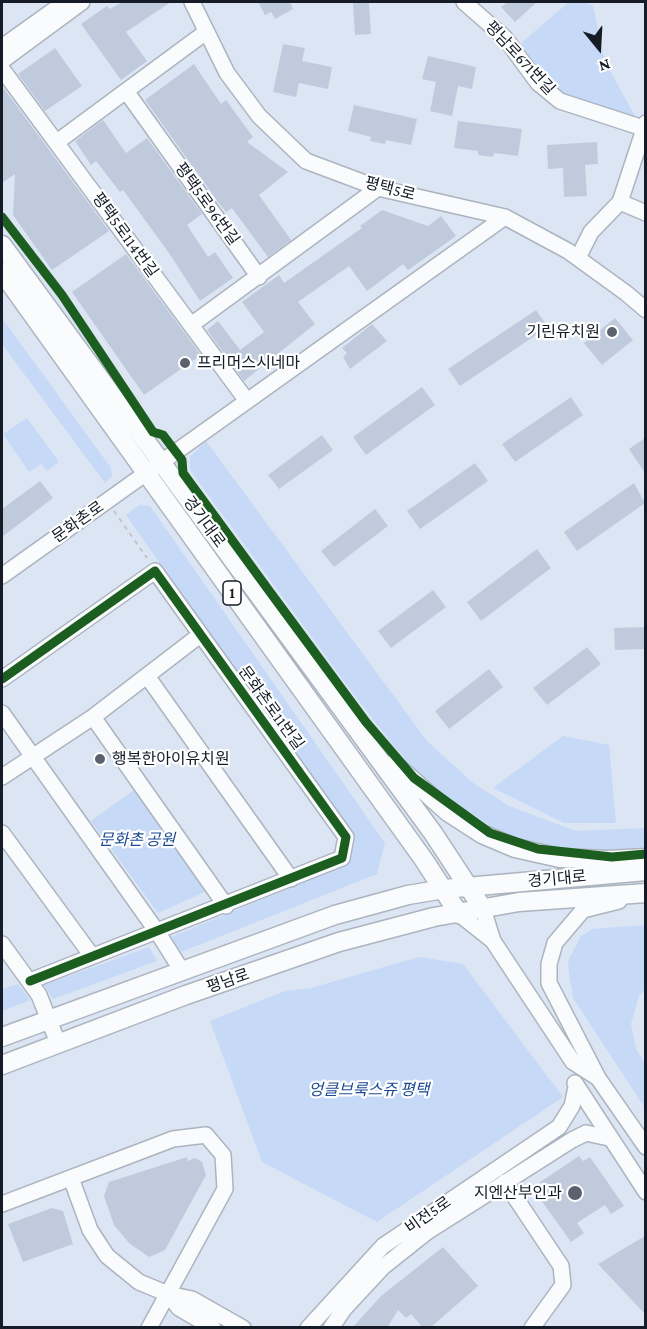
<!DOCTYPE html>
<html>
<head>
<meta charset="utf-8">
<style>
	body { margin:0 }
	#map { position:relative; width:647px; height:1329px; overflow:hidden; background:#dce5f3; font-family:"Crimson Pro",serif }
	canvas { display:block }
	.frame { position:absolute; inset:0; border:3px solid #151c27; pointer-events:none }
	.north { position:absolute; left:569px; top:18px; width:60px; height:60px; -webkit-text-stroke:4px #fff; paint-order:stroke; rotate:162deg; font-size:16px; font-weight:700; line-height:24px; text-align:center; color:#151c27 }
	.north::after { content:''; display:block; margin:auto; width:21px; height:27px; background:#151c27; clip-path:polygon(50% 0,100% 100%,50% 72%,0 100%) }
</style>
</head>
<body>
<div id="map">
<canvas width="647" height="1329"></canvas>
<div class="frame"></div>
<div class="north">N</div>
</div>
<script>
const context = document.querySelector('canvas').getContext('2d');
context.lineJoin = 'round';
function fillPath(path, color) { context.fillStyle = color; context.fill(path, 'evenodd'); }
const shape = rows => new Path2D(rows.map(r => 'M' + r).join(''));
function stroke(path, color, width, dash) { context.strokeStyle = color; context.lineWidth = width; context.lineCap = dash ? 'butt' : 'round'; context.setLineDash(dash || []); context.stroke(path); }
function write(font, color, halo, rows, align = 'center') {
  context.font = font + ' "Crimson Pro","Noto Sans KR",serif'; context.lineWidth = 4.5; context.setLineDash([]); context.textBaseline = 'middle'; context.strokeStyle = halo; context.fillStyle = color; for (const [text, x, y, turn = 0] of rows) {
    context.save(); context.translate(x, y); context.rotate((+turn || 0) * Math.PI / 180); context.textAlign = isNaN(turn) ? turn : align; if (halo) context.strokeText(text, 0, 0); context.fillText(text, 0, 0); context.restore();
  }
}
fillPath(shape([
	[569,2,585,2,593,6,605,62,636,118,561,97,550,88,521,43],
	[2,318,111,468,112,476,105,483,2,344],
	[27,418,59,462,47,471,41,464,29,472,3,434],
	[206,441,427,741,473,783,509,806,576,831,645,828,645,851,608,853,543,847,502,833,467,811,423,779,392,744,343,680,190,470,190,457],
	[139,505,150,506,385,843,377,874,181,952,171,937,349,864,355,842,126,515],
	[563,736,609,745,616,823,564,823,493,788],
	[134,790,207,891,158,913,91,821],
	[645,925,645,989,639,996,631,1024,636,1049,645,1063,645,1108,573,998,568,966,569,959,581,936,592,929],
	[149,947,157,961,53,999,44,985],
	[419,957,463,964,563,1097,377,1222,262,1162,210,1021,285,991,311,988],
	[18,984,30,1000,2,1011,2,989]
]), '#c6d9f7');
fillPath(shape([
	[122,2,171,2,126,32,147,61,121,80,81,24,107,6,110,9],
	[258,2,290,2,293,9,275,19,271,12,265,15],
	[353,2,369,2,371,34,355,35],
	[508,2,537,2,515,22,501,7],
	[283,44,305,48,302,61,332,67,328,89,299,83,296,97,273,92],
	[55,48,82,86,45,111,18,74],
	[428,56,476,67,472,89,458,86,452,116,430,111,436,82,422,79],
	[194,64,221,104,226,100,253,137,247,142,288,172,259,195,291,240,268,257,232,208,226,212,218,202,145,100],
	[2,86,109,231,52,270,13,215,15,174,2,183],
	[354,105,417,119,411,145,386,140,385,144,370,141,371,137,348,131],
	[103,120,126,153,147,138,202,214,187,225,208,257,215,252,233,278,200,301,169,253,123,190,120,192,96,161,91,165,75,141],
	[458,121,522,129,518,156,494,153,493,157,478,155,478,151,454,148],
	[597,142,598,164,585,165,587,196,564,197,563,168,548,169,547,145],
	[382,210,428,226,441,216,456,236,408,270,403,264,367,291,349,266,298,302,315,324,244,381,207,330,218,321,240,350,264,332,242,302,279,275,284,283,362,228,360,226],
	[126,254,201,355,144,395,72,292],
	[536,310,548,327,460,386,448,369],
	[615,318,633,340,602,365,584,343],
	[372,324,387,341,350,369,343,357,347,353,342,348],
	[422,387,435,405,366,455,353,437],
	[571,397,583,415,515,462,502,444],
	[322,435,333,450,279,489,268,475],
	[645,438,645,473,629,449],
	[475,463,488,481,420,529,407,511],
	[40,481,53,498,2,537,2,509],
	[634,483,645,503,577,551,564,532],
	[375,509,388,526,334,567,321,551],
	[537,549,551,568,481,621,467,602],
	[433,590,446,607,391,648,378,631],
	[645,627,645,649,615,650,614,628],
	[587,647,601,664,547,705,533,688],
	[489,669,503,687,449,729,435,711],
	[579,1156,583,1161,590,1157,624,1206,611,1214,605,1205,577,1223,584,1233,571,1242,536,1193,544,1187,540,1182],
	[187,1157,188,1161,195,1158,202,1162,206,1175,165,1250,149,1257,129,1243,114,1225,104,1196,109,1182],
	[52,1208,63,1211,73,1244,23,1262,8,1224],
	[645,1236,645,1314,598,1264],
	[443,1247,478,1286,430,1328,423,1328,411,1314,406,1318,398,1310,387,1328,352,1328,381,1296]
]), '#bfcbdd');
const minor = shape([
	[192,2,227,73,259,116,306,161,378,188,505,217,568,251,626,293,646,310],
	[464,2,505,38,538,83,560,101,643,128],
	[206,32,126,91,259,277],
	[2,47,65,2],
	[2,61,82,2],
	[2,69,247,401],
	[57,142,126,91],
	[620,202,646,213],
	[578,258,591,232,620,202,646,123],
	[191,325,378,188],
	[2,576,505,217],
	[147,676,291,879],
	[2,679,155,571,346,837,342,858,30,981],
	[2,713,158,933,182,971],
	[93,717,226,906],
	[2,777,93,717,200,635],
	[2,833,92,956],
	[483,909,493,941,573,1062,598,1078,646,1147],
	[459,914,493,941],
	[2,944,39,995,58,1043],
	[598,1078,549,983,549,964,555,943,583,910,619,901],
	[575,1083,646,1192],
	[71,1178,90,1230,107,1256,139,1282,168,1294,192,1299,243,1328],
	[505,1182,561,1266,563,1285,532,1328],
	[2,1204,173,1139,206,1135,223,1155,225,1189,149,1328],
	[168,1294,179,1308,213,1328],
	[308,1328,383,1246,559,1127,572,1106,576,1087],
	[331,1328,344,1309,383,1267,427,1232,572,1140,586,1133,609,1138]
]);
const major = shape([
	[2,245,433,833,483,909],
	[2,272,424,860,459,914],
	[394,764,448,812,482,834,515,848,560,858,607,860,646,858],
	[2,1037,335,915,408,895,444,889,646,871],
	[2,1065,186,995,339,942,434,917,519,902,646,893]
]);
stroke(minor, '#acb4bf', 18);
stroke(major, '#acb4bf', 21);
stroke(shape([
	[114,511,147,558]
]), '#c2c5cb', 2, [4.5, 4.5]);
stroke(minor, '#fafbfd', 15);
stroke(major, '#fafbfd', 18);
stroke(shape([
	[2,217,62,295,153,432,163,435,182,460,183,473,270,592,366,722,414,778,490,833,538,849,612,857,646,854],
	[2,679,155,571,346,837,342,858,30,981]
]), '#1b5e20', 9);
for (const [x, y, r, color] of [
	[612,332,6,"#5b626e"],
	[185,363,6,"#5b626e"],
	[100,759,6,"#5b626e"],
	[575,1193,8,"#5b626e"]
]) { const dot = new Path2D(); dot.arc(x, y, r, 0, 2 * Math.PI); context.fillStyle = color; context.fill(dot); stroke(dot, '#fff', 2); }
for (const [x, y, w] of [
	[232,593,18]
]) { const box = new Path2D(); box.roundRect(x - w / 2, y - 12, w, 24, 4.5); context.fillStyle = '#fff'; context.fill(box); stroke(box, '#151c27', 1.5); }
write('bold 15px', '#151c27', null, [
	["1",232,593]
]);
write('16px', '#151c27', '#fff', [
	["평남로671번길",520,58,47],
	["평택5로",390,189,15],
	["평택5로96번길",207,204,54],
	["평택5로114번길",125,235,54],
	["문화촌로",78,522,-35],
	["경기대로",204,522,54],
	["문화촌로11번길",271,708,54],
	["경기대로",557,879,-5],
	["평남로",228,981,-19],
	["비전5로",428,1215,-35]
]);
write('16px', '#151c27', '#fff', [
	["기린유치원",600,332],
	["프리머스시네마",197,363,"left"],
	["행복한아이유치원",112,759,"left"],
	["지엔산부인과",562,1193]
], 'right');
write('italic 16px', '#1b4a93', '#fff', [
	["문화촌 공원",137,840],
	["엉클브룩스쥬 평택",369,1090]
]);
</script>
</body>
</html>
